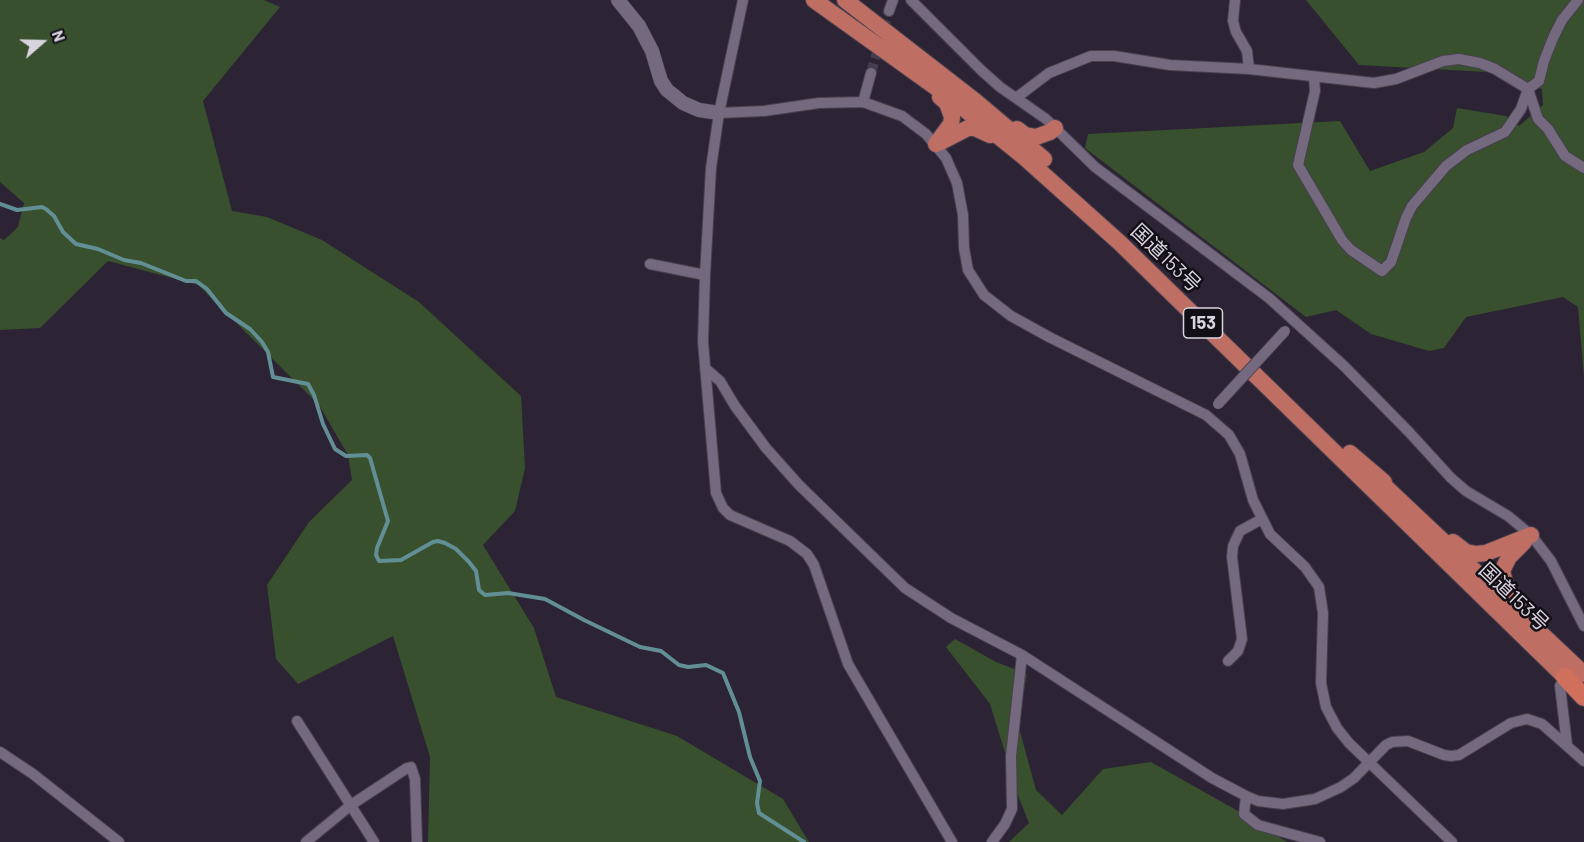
<!DOCTYPE html>
<html>
<head>
<meta charset="utf-8">
<style>
	body { margin:0 }
	#map { position:relative; width:1584px; height:842px; overflow:hidden; background:#2c2334; font-family:Barlow,sans-serif }
	canvas { display:block }
	.north { position:absolute; left:12px; top:12px; width:60px; height:60px; -webkit-text-stroke:4px #130f16; paint-order:stroke; rotate:70deg; font-size:16px; font-weight:700; line-height:24px; text-align:center; color:#d9d4df }
	.north::after { content:''; display:block; margin:auto; width:21px; height:27px; background:#d9d4df; clip-path:polygon(50% 0,100% 100%,50% 72%,0 100%) }
</style>
</head>
<body>
<div id="map">
<canvas width="1584" height="842"></canvas>
<div class="north">N</div>
</div>
<script>
const context = document.querySelector('canvas').getContext('2d');
context.lineJoin = 'round';
function fillPath(path, color) { context.fillStyle = color; context.fill(path, 'evenodd'); }
const shape = rows => new Path2D(rows.map(r => 'M' + r).join(''));
function stroke(path, color, width, dash) { context.strokeStyle = color; context.lineWidth = width; context.lineCap = dash ? 'butt' : 'round'; context.setLineDash(dash || []); context.stroke(path); }
function write(font, color, halo, rows, align = 'center') {
  context.font = font + ' Barlow,"Noto Sans JP",sans-serif'; context.lineWidth = 5; context.setLineDash([]); context.textBaseline = 'middle'; context.strokeStyle = halo; context.fillStyle = color; for (const [text, x, y, turn = 0] of rows) {
    context.save(); context.translate(x, y); context.rotate((+turn || 0) * Math.PI / 180); context.textAlign = isNaN(turn) ? turn : align; if (halo) context.strokeText(text, 0, 0); context.fillText(text, 0, 0); context.restore();
  }
}
fillPath(shape([
	[0,0,264,0,280,7,203,101,232,211,267,217,322,240,419,302,521,396,525,468,515,511,483,545,534,628,556,697,677,736,783,799,809,842,428,842,430,757,393,636,298,684,276,659,267,585,309,522,352,480,348,455,319,405,198,285,108,261,40,328,0,330,0,238,4,240,18,227,24,203,0,182],
	[1306,0,1584,0,1584,377,1578,307,1563,297,1466,317,1444,348,1429,351,1371,334,1336,310,1306,317,1085,148,1088,134,1340,121,1370,171,1424,152,1453,128,1457,108,1506,116,1519,126,1543,105,1542,89,1487,72,1359,65],
	[955,639,996,662,1027,674,1018,724,1036,790,1062,815,1103,769,1151,762,1245,815,1287,842,1009,842,1029,823,1019,798,990,704,946,647]
]), '#38502d');
stroke(shape([
	[0,204,17,210,42,207,46,209,54,216,63,232,76,244,98,249,124,260,141,263,186,281,196,281,207,289,226,313,250,329,262,342,268,352,273,377,308,384,314,395,323,424,335,449,346,456,367,455,370,458,388,521,377,548,376,555,379,561,401,560,433,542,438,541,445,543,456,549,469,562,476,571,479,590,485,595,508,593,545,599,584,620,640,647,661,651,679,665,688,667,706,665,723,673,739,712,750,757,760,781,757,803,759,813,804,842]
]), '#628f95', 4);
stroke(shape([
	[871,73,889,11]
]), '#463e4e', 10, [10, 5]);
const minor = shape([
	[743,0,719,113,711,168,705,275,703,342,716,493,723,508,730,515,790,541,807,554,814,565,848,664,952,842],
	[911,0,981,70,1000,87,1046,119,1095,167,1269,298,1344,366,1409,432,1451,478,1466,491,1508,516,1531,535,1551,561,1584,626],
	[1235,0,1233,21,1236,32,1247,51,1249,69],
	[1578,0,1562,20,1553,38,1544,61,1539,81,1528,89,1538,119,1548,129,1565,156,1584,168],
	[889,11,893,0],
	[1016,98,1049,73,1091,56,1114,56,1170,65,1249,69,1374,83,1396,79,1443,61,1459,59,1480,63,1495,69,1528,89,1521,109,1505,132,1467,150,1446,166,1412,206,1406,218,1391,262,1382,271,1351,250,1342,240,1298,165,1315,91,1314,77],
	[863,102,871,73],
	[719,113,764,111,819,103,863,102,902,116,926,134,946,158,957,183,963,215,964,248,968,270,984,295,1011,316,1051,338,1206,415,1229,435,1240,454,1253,500,1270,534,1305,567,1319,587,1323,613,1321,683,1326,707,1337,728,1349,743,1452,842],
	[650,264,705,275],
	[705,368,720,381,735,406,766,448,799,485,905,588,951,618,1022,655,1212,778,1246,796,1258,801,1283,804,1315,799,1341,787,1354,778,1386,745,1392,742,1408,741,1444,755,1451,756,1459,755,1511,723,1527,719,1542,724,1584,761],
	[1228,661,1238,651,1242,639,1232,557,1233,546,1240,531,1262,519],
	[1565,677,1560,686,1567,745],
	[297,721,374,842],
	[0,752,33,774,119,842],
	[1246,796,1244,814,1258,825,1320,842],
	[306,842,351,805,407,768,411,767,415,779,417,842],
	[992,842,1005,824,1012,809,1011,756,1022,655]
]);
const tertiary = shape([
	[618,0,639,26,652,51,661,81,667,90,683,103,699,110,719,113]
]);
const trunk = shape([
	[814,0,952,99,1024,157,1120,243,1565,677],
	[845,0,974,100,1044,159],
	[1017,129,1025,135,1036,137,1050,132,1055,128],
	[941,142,968,128,975,128,990,135],
	[936,144,951,124,952,117,947,103,940,97],
	[1350,453,1384,482],
	[1374,476,1584,674],
	[1453,542,1466,552,1476,554,1486,553,1531,535],
	[1519,602,1506,586,1502,571,1509,557,1524,542]
]);
const motorway = shape([
	[1565,677,1584,697]
]);
stroke(minor, '#48404f', 12);
stroke(tertiary, '#48404f', 15);
stroke(trunk, '#48404f', 18);
stroke(motorway, '#48404f', 20);
stroke(minor, '#74697e', 10);
stroke(tertiary, '#74697e', 14);
stroke(trunk, '#be6e63', 16);
stroke(motorway, '#d0705c', 18);
const minorBridge = shape([
	[1218,404,1285,331]
]);
stroke(minorBridge, '#48404f', 12, []);
stroke(minorBridge, '#74697e', 10);
for (const [x, y, w] of [
	[1203,323,39]
]) { const box = new Path2D(); box.roundRect(x - w / 2, y - 15, w, 30, 4.5); context.fillStyle = '#130f16'; context.fill(box); stroke(box, '#d9d4df', 1.5); }
write('bold 18px', '#d9d4df', null, [
	["153",1203,323]
]);
write('20px', '#d9d4df', '#130f16', [
	["国道153号",1166,258,44],
	["国道153号",1514,597,44]
]);
</script>
</body>
</html>
